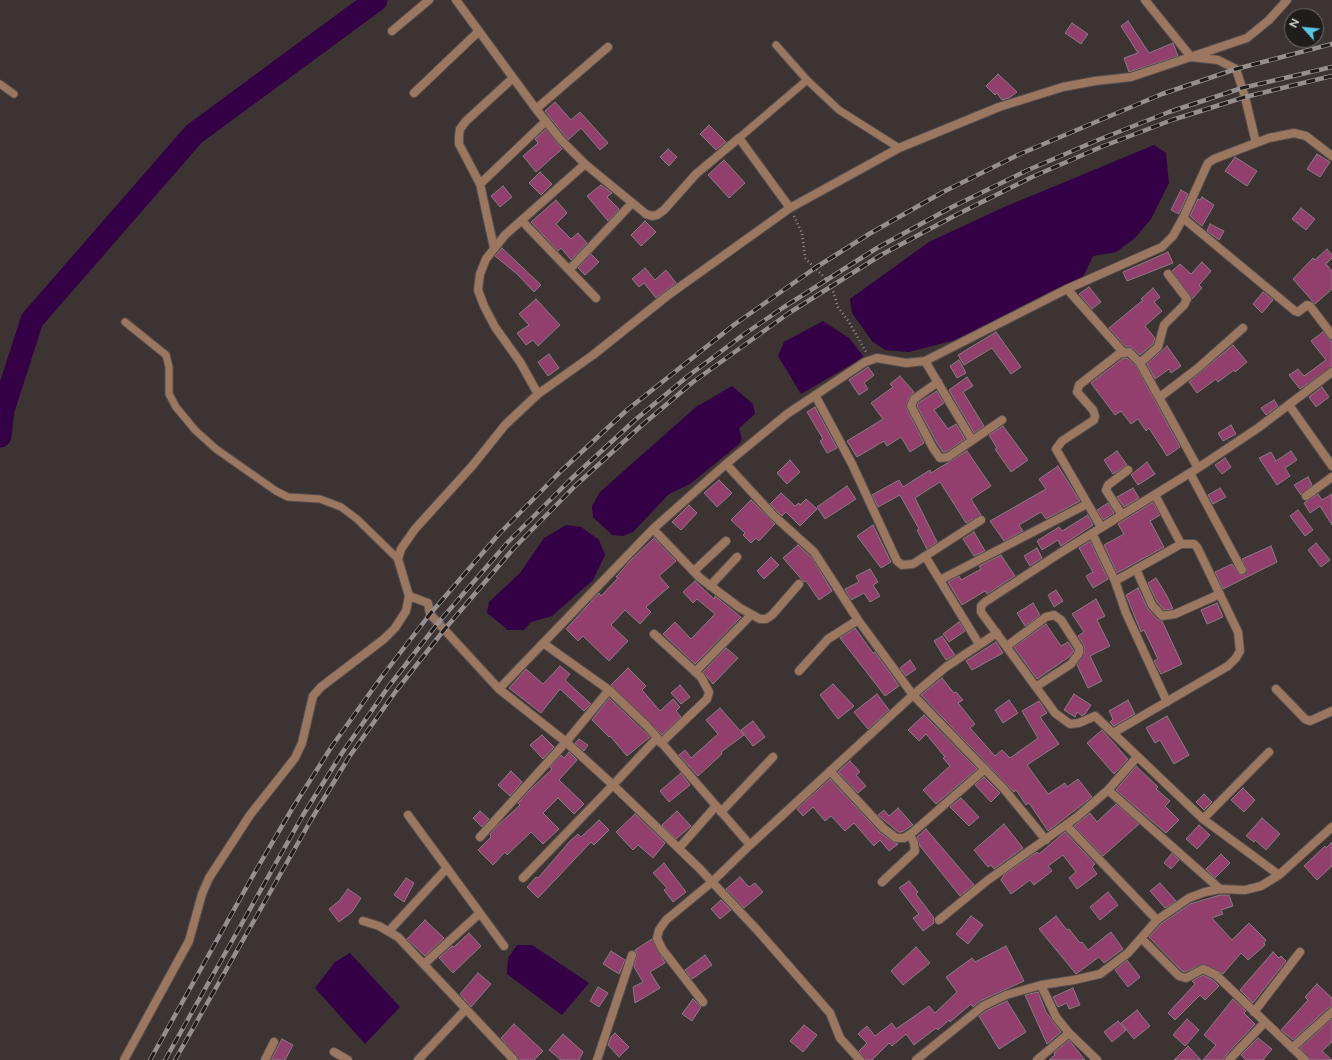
<!DOCTYPE html>
<html>
<head>
<meta charset="utf-8">
<style>
	body { margin:0 }
	#map { position:relative; width:1332px; height:1060px; overflow:hidden; background:#3c3333; font-family:Mulish,sans-serif }
	canvas { display:block }
	.north { position:absolute; left:1284px; top:8px; width:40px; height:40px; box-sizing:border-box; background:#201c1c; border:1px solid #716c6c; border-radius:50%; rotate:297deg; font-size:11px; font-weight:700; line-height:16px; text-align:center; color:#eae5e5 }
	.north::after { content:''; display:block; margin:auto; width:14px; height:18px; background:#5ac8e5; clip-path:polygon(50% 0,100% 100%,50% 72%,0 100%) }
</style>
</head>
<body>
<div id="map">
<canvas width="1332" height="1060"></canvas>
<div class="north">N</div>
</div>
<script>
const context = document.querySelector('canvas').getContext('2d');
context.lineJoin = 'round';
function fillPath(path, color) { context.fillStyle = color; context.fill(path, 'evenodd'); }
const shape = rows => new Path2D(rows.map(r => 'M' + r).join(''));
function stroke(path, color, width, dash) { context.strokeStyle = color; context.lineWidth = width; context.lineCap = dash ? 'butt' : 'round'; context.setLineDash(dash || []); context.stroke(path); }
fillPath(shape([
	[1154,145,1166,153,1169,183,1151,219,1135,238,1116,252,1093,256,1083,277,978,334,909,352,885,350,872,341,852,313,850,299,929,242,1002,208],
	[823,321,849,338,864,357,801,394,778,356,784,342],
	[732,386,753,404,755,414,739,428,742,439,739,444,690,484,669,494,633,532,623,536,612,535,593,517,592,506,600,492,696,407],
	[566,525,581,527,599,540,605,555,593,580,552,616,531,622,524,630,508,630,487,613,489,602,520,573,544,538],
	[517,945,532,945,589,983,562,1015,507,974,508,958],
	[350,953,400,1007,365,1044,315,988,335,962]
]), '#340046');
stroke(shape([
	[0,436,3,410,32,320,194,134,376,0]
]), '#340046', 23);
const building = shape([
	[1128,21,1149,53,1173,43,1178,56,1129,72,1124,58,1138,53,1121,26,1128,21],
	[1072,23,1088,34,1081,44,1065,33,1072,23],
	[998,74,1017,92,1009,98,1002,100,997,93,995,95,986,86,998,74],
	[555,102,571,120,580,112,608,143,600,150,581,128,568,140,545,111,555,102],
	[709,125,726,142,716,150,700,134,709,125],
	[546,129,562,149,536,172,523,156,538,143,535,139,546,129],
	[668,149,677,157,669,166,660,157,668,149],
	[1317,154,1330,162,1320,177,1307,169,1317,154],
	[1235,157,1257,171,1247,186,1225,171,1235,157],
	[724,160,745,183,729,198,708,175,724,160],
	[540,172,552,184,541,195,529,183,540,172],
	[601,185,612,193,607,197,619,209,608,221,587,196,601,185],
	[503,186,512,197,500,207,491,196,503,186],
	[1181,190,1188,194,1179,214,1171,210,1181,190],
	[1202,197,1214,205,1202,226,1190,216,1198,199,1200,200,1202,197],
	[556,200,567,213,556,224,571,239,578,233,587,243,571,260,561,248,558,251,531,222,556,200],
	[1301,208,1315,219,1306,230,1292,219,1301,208],
	[645,221,656,232,641,246,631,235,645,221],
	[1210,224,1224,231,1219,240,1207,231,1210,224],
	[502,248,541,285,534,292,517,274,495,256,502,248],
	[1327,249,1332,255,1332,258,1326,264,1332,271,1332,289,1315,304,1293,279,1313,258,1315,260,1327,249],
	[1168,252,1173,263,1127,281,1123,272,1168,252],
	[591,254,599,262,585,275,578,268,591,254],
	[1202,262,1211,271,1199,285,1202,288,1192,299,1172,271,1180,264,1191,274,1202,262],
	[645,268,655,280,666,270,676,283,656,298,644,283,639,287,632,279,645,268],
	[1089,287,1101,302,1092,309,1079,294,1089,287],
	[1153,288,1160,297,1154,302,1162,311,1145,326,1155,338,1153,344,1140,355,1131,347,1126,347,1109,328,1143,300,1141,299,1153,288],
	[1263,292,1273,300,1262,313,1253,304,1263,292],
	[536,299,560,325,538,346,533,340,526,345,517,333,529,325,519,314,536,299],
	[996,332,1021,367,1011,374,992,348,964,365,958,355,996,332],
	[1323,332,1332,342,1332,367,1300,389,1289,375,1298,369,1304,376,1326,360,1311,341,1323,332],
	[1233,345,1247,362,1235,372,1234,370,1218,382,1216,379,1197,393,1189,382,1233,345],
	[1167,346,1181,366,1171,373,1169,369,1155,379,1147,364,1167,346],
	[549,354,559,368,548,376,538,362,549,354],
	[1127,358,1136,366,1180,447,1167,456,1149,428,1146,431,1138,419,1131,424,1121,411,1115,415,1091,383,1122,359,1127,358],
	[959,360,966,373,957,378,950,366,959,360],
	[868,367,874,375,864,383,868,389,859,395,849,380,868,367],
	[900,376,914,392,909,397,906,407,924,443,910,452,901,437,887,446,884,441,857,457,847,441,883,419,871,403,893,387,890,384,900,376],
	[967,377,973,386,963,392,984,426,974,433,949,390,967,377],
	[1322,387,1329,397,1316,407,1309,397,1322,387],
	[937,391,944,403,934,410,948,429,956,424,965,439,946,452,943,452,937,443,917,406,918,403,937,391],
	[1274,400,1278,406,1266,415,1261,408,1274,400],
	[815,407,837,448,827,453,820,441,823,439,807,412,815,407],
	[1231,425,1236,434,1223,441,1218,433,1231,425],
	[1003,426,1028,460,1011,472,995,449,997,448,989,435,1003,426],
	[967,451,991,486,971,499,981,515,966,523,940,482,915,498,937,542,927,549,917,530,919,529,900,495,878,507,872,495,899,480,903,487,930,470,931,473,967,451],
	[1117,451,1127,465,1113,474,1104,460,1117,451],
	[1291,451,1297,460,1285,468,1290,476,1277,485,1259,458,1271,452,1276,461,1291,451],
	[1225,458,1231,467,1222,474,1215,465,1225,458],
	[790,460,800,472,787,484,777,473,790,460],
	[1147,462,1155,474,1138,485,1131,475,1147,462],
	[1058,466,1080,501,1046,519,1041,512,1019,525,1023,531,1004,541,990,521,1046,489,1039,479,1058,466],
	[1308,477,1312,485,1301,495,1294,485,1308,477],
	[719,480,732,493,717,507,704,493,719,480],
	[847,486,856,499,825,519,817,507,847,486],
	[1133,488,1139,498,1124,507,1117,497,1133,488],
	[1220,488,1226,497,1213,504,1208,495,1220,488],
	[781,493,795,506,799,503,800,505,806,499,817,509,800,526,786,512,782,516,770,504,781,493],
	[1318,494,1322,500,1332,494,1332,525,1320,506,1310,513,1304,503,1318,494],
	[751,500,775,524,759,541,756,538,751,543,743,535,745,533,731,520,751,500],
	[1153,502,1160,515,1150,521,1164,547,1117,573,1104,545,1124,534,1118,524,1153,502],
	[1108,503,1114,513,1103,520,1097,510,1108,503],
	[689,505,697,513,681,530,672,522,689,505],
	[1298,510,1313,530,1305,536,1290,516,1298,510],
	[1088,515,1093,525,1061,546,1058,540,1042,550,1037,541,1059,527,1062,531,1088,515],
	[873,525,891,562,881,568,857,536,873,525],
	[974,532,985,551,974,556,963,539,974,532],
	[654,538,676,561,659,576,669,587,646,607,651,612,640,624,625,610,611,625,628,641,609,661,583,636,578,641,566,629,599,593,601,596,618,578,616,577,630,561,654,538],
	[1090,541,1108,579,1093,588,1086,576,1093,572,1079,548,1090,541],
	[1316,543,1330,560,1321,567,1308,550,1316,543],
	[798,545,812,558,832,591,819,600,806,581,804,582,783,558,798,545],
	[1271,546,1277,562,1223,589,1215,572,1232,564,1239,574,1244,575,1247,570,1242,559,1271,546],
	[1037,548,1042,558,1030,566,1024,556,1037,548],
	[1001,555,1015,576,987,594,985,591,962,605,948,582,959,576,961,580,981,569,979,566,1001,555],
	[771,557,779,565,764,579,757,571,771,557],
	[870,569,878,582,873,585,880,596,870,602,864,593,851,600,845,589,859,582,856,576,870,569],
	[1156,578,1167,596,1173,609,1164,610,1157,602,1148,583,1156,578],
	[695,581,714,599,715,596,741,617,695,664,663,634,675,622,691,639,715,614,697,599,693,603,683,592,695,581],
	[1138,588,1148,609,1158,620,1162,621,1182,664,1161,674,1154,661,1158,659,1144,630,1141,632,1126,595,1138,588],
	[1056,590,1063,601,1054,607,1048,595,1056,590],
	[1096,599,1105,616,1097,620,1110,646,1090,656,1102,681,1088,688,1077,665,1084,653,1084,645,1078,636,1084,632,1072,614,1096,599],
	[1033,603,1040,615,1025,626,1017,613,1033,603],
	[1217,603,1223,617,1207,624,1201,610,1217,603],
	[959,622,965,631,949,642,943,634,959,622],
	[1046,624,1061,646,1068,642,1074,651,1069,657,1037,679,1014,647,1046,624],
	[855,628,873,653,875,652,899,686,885,696,840,638,855,628],
	[942,636,955,655,946,660,934,641,942,636],
	[996,642,1003,653,972,670,966,661,996,642],
	[726,648,738,658,713,684,703,672,726,648],
	[910,660,916,669,906,676,900,668,910,660],
	[560,666,570,674,565,680,591,704,584,711,560,689,541,713,509,688,526,669,543,684,560,666],
	[628,668,646,686,642,690,660,711,673,699,680,707,676,711,681,717,662,735,611,685,628,668],
	[942,678,954,693,956,692,963,700,958,703,975,724,970,728,995,756,1002,750,1010,758,1038,738,1022,711,1039,701,1047,713,1040,717,1059,744,1027,765,1048,794,1065,783,1067,787,1078,779,1092,797,1048,831,1029,803,1026,805,1016,790,1014,792,921,695,942,678],
	[833,684,854,706,838,719,820,695,833,684],
	[680,685,690,697,681,704,671,693,680,685],
	[877,694,889,710,868,729,854,712,877,694],
	[1074,694,1091,705,1085,714,1082,716,1077,712,1075,717,1064,710,1074,694],
	[609,698,650,737,627,756,610,736,609,737,592,720,609,698],
	[1009,700,1018,713,1003,723,995,710,1009,700],
	[1128,700,1135,714,1114,726,1110,722,1113,719,1109,711,1128,700],
	[720,708,744,735,721,752,722,754,698,776,679,755,685,750,691,758,718,734,706,720,720,708],
	[924,715,977,769,936,804,923,790,950,766,943,758,945,757,926,734,919,741,908,730,924,715],
	[1167,716,1189,755,1174,764,1160,740,1155,743,1146,728,1167,716],
	[753,721,765,737,753,746,741,730,753,721],
	[1102,730,1128,759,1114,774,1087,743,1102,730],
	[542,735,554,747,543,759,530,745,542,735],
	[579,739,588,745,584,751,575,743,579,739],
	[569,752,577,760,559,780,584,804,574,814,558,798,543,813,559,829,543,844,531,832,507,855,505,852,493,865,478,850,491,837,490,834,496,827,520,805,518,803,531,789,552,769,550,767,561,755,564,758,569,752],
	[850,761,860,772,856,775,866,786,858,793,838,772,850,761],
	[1136,766,1158,787,1156,789,1170,801,1165,806,1179,820,1166,833,1116,790,1136,766],
	[511,771,522,782,510,796,498,785,511,771],
	[681,773,690,785,669,802,660,791,681,773],
	[984,777,1000,793,991,802,975,785,984,777],
	[830,779,879,832,893,842,898,844,889,851,880,840,874,846,854,823,845,831,831,816,825,821,813,807,803,816,797,809,830,779],
	[1243,788,1255,800,1244,812,1231,800,1243,788],
	[1204,794,1212,802,1204,810,1196,802,1204,794],
	[961,798,979,817,969,826,950,807,961,798],
	[1116,804,1139,824,1103,856,1074,826,1090,813,1097,822,1116,804],
	[898,808,913,825,902,832,898,832,878,815,884,810,889,816,898,808],
	[480,811,489,819,482,827,473,818,480,811],
	[677,811,691,826,676,839,662,825,677,811],
	[635,814,665,843,653,858,638,845,633,850,616,832,635,814],
	[1262,818,1280,834,1266,850,1255,840,1254,842,1246,836,1262,818],
	[599,820,609,830,594,845,591,842,538,898,527,887,536,877,538,878,570,841,578,834,581,837,599,820],
	[1004,824,1023,848,994,869,991,865,988,867,974,850,1004,824],
	[1199,825,1210,835,1197,849,1186,839,1199,825],
	[926,829,974,885,960,896,920,846,917,837,926,829],
	[1065,832,1095,864,1092,867,1097,874,1077,889,1069,878,1076,872,1063,855,1048,866,1052,871,1034,885,1030,880,1011,894,1001,880,1004,875,1037,852,1039,854,1065,832],
	[1332,842,1332,866,1317,880,1304,866,1325,846,1326,848,1332,842],
	[1172,853,1179,860,1171,869,1164,863,1172,853],
	[1221,854,1230,863,1215,878,1206,869,1221,854],
	[664,863,686,892,673,902,664,890,667,888,653,873,664,863],
	[740,877,749,887,755,883,763,892,744,908,726,889,740,877],
	[406,878,414,883,404,902,394,895,406,878],
	[909,881,918,892,916,894,934,918,934,923,923,931,913,918,919,914,899,888,909,881],
	[1160,883,1176,901,1165,908,1150,891,1160,883],
	[348,889,361,898,352,912,339,922,329,909,339,901,348,889],
	[1108,892,1118,905,1100,920,1090,907,1108,892],
	[1220,895,1229,895,1233,906,1221,910,1223,914,1212,918,1232,940,1249,923,1266,940,1264,943,1265,945,1248,960,1241,953,1223,974,1203,964,1185,972,1182,971,1149,937,1161,924,1190,904,1220,895],
	[721,900,731,910,720,919,711,909,721,900],
	[971,916,983,925,968,944,956,934,971,916],
	[1056,916,1067,930,1069,929,1080,943,1082,942,1088,950,1111,932,1123,949,1104,963,1099,957,1076,974,1039,929,1056,916],
	[425,920,444,938,425,956,407,939,425,920],
	[469,933,481,946,453,973,439,958,452,946,454,947,469,933],
	[652,939,665,963,650,972,660,988,635,1003,633,987,643,982,634,967,637,954,635,950,652,939],
	[1006,946,1024,981,980,1001,973,1007,971,1004,950,1022,949,1020,938,1030,936,1028,914,1045,906,1034,892,1046,889,1043,872,1060,865,1060,859,1051,867,1043,858,1034,867,1026,875,1036,892,1023,896,1029,929,1006,935,1013,957,992,946,977,972,958,975,962,1006,946],
	[916,947,930,963,903,985,891,971,916,947],
	[611,951,625,960,619,974,603,964,611,951],
	[1273,952,1279,958,1281,956,1286,961,1253,1003,1240,990,1273,952],
	[705,955,712,965,692,979,685,970,705,955],
	[1127,960,1140,977,1128,987,1115,970,1127,960],
	[478,973,491,984,471,1007,460,994,478,973],
	[1203,975,1213,980,1219,986,1205,1000,1200,995,1175,1020,1168,1013,1195,984,1192,981,1203,975],
	[1317,984,1332,998,1332,1007,1328,1008,1293,1040,1281,1030,1308,1000,1305,997,1317,984],
	[598,987,608,993,599,1007,590,1001,598,987],
	[1073,988,1080,1005,1069,1009,1067,1003,1058,1007,1053,997,1073,988],
	[1038,992,1046,1012,1061,1032,1047,1044,1025,995,1038,992],
	[693,999,701,1007,692,1021,682,1014,693,999],
	[1233,999,1246,1011,1244,1013,1255,1024,1225,1056,1224,1060,1203,1060,1216,1045,1204,1035,1233,999],
	[1007,1001,1026,1032,999,1049,979,1016,986,1011,1007,1001],
	[1137,1010,1150,1026,1134,1039,1121,1023,1137,1010],
	[1187,1019,1199,1030,1185,1046,1173,1035,1187,1019],
	[1332,1019,1332,1042,1322,1051,1332,1060,1310,1060,1300,1048,1332,1019],
	[1118,1021,1126,1030,1112,1042,1104,1032,1118,1021],
	[514,1024,543,1051,534,1060,519,1060,501,1038,514,1024],
	[804,1025,817,1035,803,1052,790,1041,804,1025],
	[615,1033,629,1047,619,1057,608,1045,611,1037,615,1033],
	[563,1034,583,1052,579,1060,561,1060,549,1050,563,1034],
	[1258,1038,1272,1049,1263,1060,1246,1060,1241,1055,1258,1038],
	[282,1039,293,1045,285,1060,271,1060,282,1039],
	[1069,1040,1085,1060,1049,1060,1055,1055,1054,1053,1069,1040],
	[1188,1046,1201,1060,1174,1060,1188,1046]
]);
fillPath(building, '#923f6d');
stroke(building, '#867d81', 1);
const lane = shape([
	[776,45,807,80,839,110,899,148],
	[0,84,14,94],
	[739,138,807,80],
	[125,322,166,355,169,367,169,394,176,407,195,430,216,449,276,491,288,497,320,499,341,507,357,519,398,559]
]);
const street = shape([
	[456,0,536,109,562,141,585,164,646,214,652,216,657,215,664,210,696,174,739,138,790,208],
	[1145,0,1191,57,1218,60,1236,69,1245,97,1256,143],
	[392,31,429,0],
	[414,93,478,32],
	[536,109,608,47],
	[480,184,546,121],
	[1183,218,1295,311,1298,312,1307,305,1310,306,1332,335],
	[522,221,596,298],
	[494,248,480,184,459,144,459,136,460,129,466,121,513,78],
	[569,270,632,203],
	[1168,274,1187,299,1184,305,1164,325,1158,347,1140,363,1198,468],
	[1067,289,1123,352],
	[925,361,972,440],
	[938,382,914,399,911,406,933,448,940,458,948,457,1002,420],
	[538,394,520,362,495,327,484,306,478,290,480,274,486,259,505,235,585,164],
	[815,395,852,464,897,561,902,565,913,564,981,520],
	[1160,397,1198,368,1243,328],
	[1289,405,1332,466],
	[726,464,773,515,814,552,858,620,913,695,1004,789,1046,840],
	[1190,473,1242,570],
	[1155,495,1181,544],
	[1306,496,1332,477],
	[1122,515,1106,490,1108,485,1128,470],
	[1101,527,1056,449,1062,441,1094,420,1095,416,1093,410,1077,392,1079,385,1119,354,1129,352,1140,363],
	[653,529,700,578,740,608,760,619,766,619,772,615,799,584],
	[1092,533,1115,581,1126,613,1167,702],
	[925,556,979,644],
	[1136,569,1152,605,1162,616,1175,614,1220,594],
	[694,571,726,541],
	[940,580,1087,504],
	[1115,581,1181,544,1194,544,1197,547,1238,632,1240,651,1236,658,1228,666,1113,733,1203,819,1279,875],
	[710,586,737,557],
	[409,596,428,603,430,614,499,689],
	[654,634,701,677,709,692,707,699,661,743],
	[543,643,609,690,647,726,750,845,712,882,666,920,659,930,657,938,662,949,703,1002],
	[1007,646,1046,617,1054,615,1061,620,1079,648,1079,653,1071,664,1037,686],
	[799,671,828,639,858,620],
	[695,672,751,615],
	[1276,689,1305,719,1310,721,1332,711],
	[1113,733,1095,716,1079,723,1070,724,1055,713,981,612,981,606,985,602,1060,553,1198,468,1258,428,1332,372],
	[657,738,613,785,699,868,758,931,830,1013,840,1038,860,1060],
	[830,771,883,828,896,838,904,838,912,833,985,769],
	[1108,790,1220,889],
	[721,812,773,757],
	[408,815,504,946],
	[1203,819,1269,752],
	[1066,825,1157,920],
	[480,837,566,742,609,690],
	[750,845,913,695,946,667,997,633],
	[679,848,716,806],
	[523,878,613,785,566,742,499,689,653,529,726,464,787,414,865,362,877,358,906,363,925,361,1067,289,1162,247,1173,236,1183,218,1208,163,1214,159,1269,138,1294,133,1306,136,1332,156],
	[882,882,915,851,914,843,910,835],
	[939,920,988,880,1077,817,1108,790,1137,757],
	[363,921,379,926,398,937,514,1060],
	[389,931,447,868],
	[1141,938,1179,976,1186,978,1203,969,1216,975,1305,1060],
	[424,964,480,913],
	[1041,985,1056,1017,1069,1033,1097,1060],
	[1254,1012,1300,952],
	[1292,1048,1332,1012],
	[334,1052,348,1060],
	[124,1060,189,941,202,894,209,878,250,815,295,758,302,743,313,696,321,687,384,639,395,628,406,611,409,596,398,559,401,549,415,529,473,465,505,425,538,394,593,355,667,296,790,208,899,148,999,107,1063,87,1095,81,1131,77,1247,38,1269,20,1287,0],
	[265,1060,274,1042],
	[418,1060,466,1009],
	[597,1060,632,955],
	[916,1060,983,1006,1006,995,1041,985,1074,980,1100,974,1128,953,1157,920,1189,898,1205,892,1220,889,1245,890,1261,886,1279,875,1332,827],
	[1037,1060,1069,1033],
	[1229,1060,1265,1022]
]);
stroke(lane, '#584f4f', 9);
stroke(street, '#584f4f', 10);
stroke(shape([
	[794,216,802,233,805,258,826,279,833,291,838,307,849,322,866,352]
]), '#9b9494', 2.5, [1, 3]);
stroke(lane, '#9b7760', 7);
stroke(street, '#9b7760', 8);
const rail = shape([
	[150,1060,255,872,292,809,332,746,380,679,430,614,499,534,561,471,627,410,735,324,815,268,869,234,943,192,1020,154,1162,94,1236,69,1332,44],
	[165,1060,303,815,342,753,389,686,438,623,508,542,570,480,635,420,688,376,743,335,784,307,877,248,952,207,1028,170,1098,140,1169,112,1242,88,1332,67],
	[175,1060,311,820,349,757,396,691,444,630,514,548,575,486,641,426,693,382,789,313,881,255,956,215,1032,177,1101,147,1172,120,1245,97,1332,76]
]);
stroke(rail, '#968f8f', 4.5);
stroke(rail, '#201c1c', 3, [9]);
</script>
</body>
</html>
